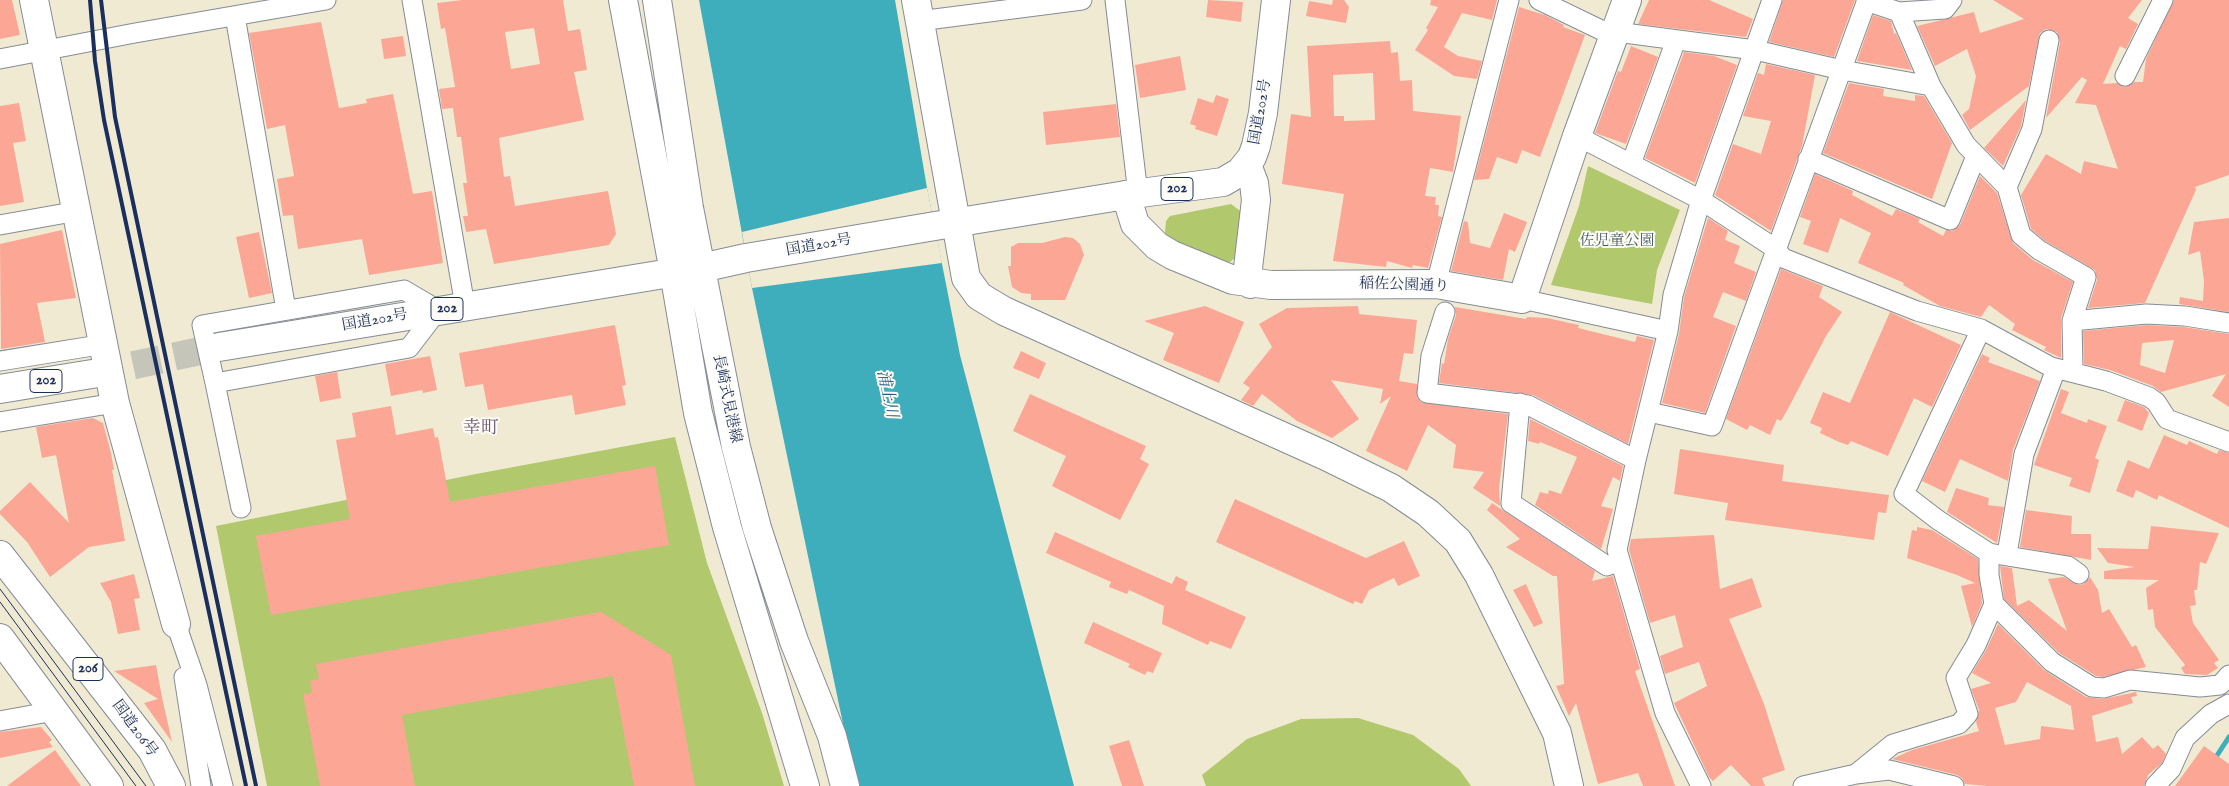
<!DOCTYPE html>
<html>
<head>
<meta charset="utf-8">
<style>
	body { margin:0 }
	canvas { display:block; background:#efead1 }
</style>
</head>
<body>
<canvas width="2229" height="786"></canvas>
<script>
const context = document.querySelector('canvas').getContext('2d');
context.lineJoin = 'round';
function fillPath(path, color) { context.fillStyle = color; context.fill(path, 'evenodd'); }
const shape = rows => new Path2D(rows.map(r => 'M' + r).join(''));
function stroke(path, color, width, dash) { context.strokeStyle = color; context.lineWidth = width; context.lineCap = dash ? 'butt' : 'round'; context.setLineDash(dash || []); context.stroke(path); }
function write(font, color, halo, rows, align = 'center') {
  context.font = font + ' "IM FELL English","Noto Serif JP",serif'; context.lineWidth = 4; context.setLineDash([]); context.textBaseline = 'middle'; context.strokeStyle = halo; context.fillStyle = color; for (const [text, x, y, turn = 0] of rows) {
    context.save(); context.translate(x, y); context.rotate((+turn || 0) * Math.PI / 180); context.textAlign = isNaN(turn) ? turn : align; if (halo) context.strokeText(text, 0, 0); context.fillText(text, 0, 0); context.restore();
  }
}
fillPath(shape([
	[1588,166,1680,210,1657,270,1652,304,1551,285,1579,206],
	[1231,204,1243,213,1237,256,1230,262,1222,261,1169,239,1165,233,1166,221,1170,216],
	[675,437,707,563,762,713,784,786,267,786,216,526,476,474],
	[1358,718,1413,735,1459,769,1471,786,1206,786,1202,775,1247,739,1301,719]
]), '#b1c86d');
fillPath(shape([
	[699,0,895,0,927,188,960,355,1074,786,856,786,752,288]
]), '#3faebc');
fillPath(shape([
	[927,188,942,263,752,288,742,232]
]), '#efead1');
stroke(shape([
	[2214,760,2229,737]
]), '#3faebc', 5);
fillPath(shape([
	[0,0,12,0,20,35,0,39],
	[462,0,563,0,568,31,580,29,587,70,574,72,584,120,499,138,504,177,510,176,515,206,608,191,616,234,609,245,494,264,486,229,466,232,463,216,468,216,463,183,467,183,461,137,457,137,453,108,442,109,439,89,455,87,445,28,441,29,437,3],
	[534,28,540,64,511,69,505,32],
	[1208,0,1243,2,1241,22,1206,17],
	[1333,0,1344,0,1349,7,1346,23,1306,16,1309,1,1332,5],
	[1431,0,1497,0,1492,20,1462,13,1444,47,1458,56,1482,61,1477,79,1454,76,1415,50,1428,30,1426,28,1438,7,1430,5],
	[1649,0,1709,0,1753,19,1746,37,1638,24],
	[1783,0,1855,0,1834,57,1769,42],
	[1993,0,2142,0,2128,18,2138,24,2126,49,2120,46,2103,84,2117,83,2125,87,2134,82,2143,82,2146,59,2174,0,2229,0,2229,175,2195,187,2196,190,2145,303,2088,308,2097,280,2095,270,2045,241,2031,229,2021,195,2046,154,2081,174,2084,161,2118,169,2096,105,2075,103,2087,80,2082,77,2046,118,2060,42,2057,32,2046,29,2040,33,2029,86,1970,130,1962,115,1969,109,1976,76,1967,49,1935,66,1917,26,1974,12,1980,33,2024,19],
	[1519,7,1545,15,1564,25,1563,27,1585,35,1540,157,1522,150,1517,164,1497,157,1489,179,1474,180],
	[1873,15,1891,21,1894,34,1896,33,1912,70,1857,61],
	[321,22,339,108,367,103,366,99,393,94,413,194,432,191,443,263,369,275,362,239,298,249,293,215,283,216,277,179,294,176,285,125,267,129,249,33],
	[403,36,406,56,384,59,381,39],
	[1390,41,1391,53,1398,52,1400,81,1412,80,1413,111,1461,116,1453,172,1430,168,1425,196,1436,197,1435,205,1439,205,1438,216,1442,217,1428,268,1413,265,1412,268,1387,261,1386,267,1333,261,1344,194,1282,184,1291,114,1311,117,1307,46],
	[1373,73,1375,120,1344,121,1344,116,1334,116,1333,75],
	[1631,46,1658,57,1626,144,1595,133,1618,71,1621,72],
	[1684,52,1714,56,1737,65,1695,183,1645,158],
	[1180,56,1186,90,1140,98,1135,65],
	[1766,64,1815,75,1802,146,1771,231,1715,195,1733,144,1761,154,1771,121,1743,116,1758,73,1764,75],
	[1849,83,1884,89,1883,96,1915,101,1915,95,1924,96,1952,143,1932,199,1823,153],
	[1216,95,1229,99,1217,136,1195,129,1196,126,1190,124,1198,98,1213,103],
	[2026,100,2021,126,2003,166,1984,148],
	[19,103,26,141,13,143,24,202,0,206,0,106],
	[1116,104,1120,137,1046,145,1043,112],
	[1815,174,1853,191,1852,195,1892,216,1896,209,1920,219,1918,222,1943,236,1946,230,1952,231,1960,225,1980,176,1997,193,2013,243,2033,260,2073,282,2061,318,2061,358,2044,350,2046,347,2012,330,2015,324,1989,305,1981,317,1940,306,1903,285,1904,283,1858,263,1871,233,1840,218,1828,253,1803,244,1811,221,1800,217],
	[1504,213,1527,222,1515,252,1509,249,1503,280,1451,271,1464,221,1468,222,1470,243,1490,248],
	[1708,218,1728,231,1725,240,1740,246,1734,263,1756,272,1746,301,1723,292,1713,317,1736,326,1705,413,1662,403,1679,334,1684,297],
	[2229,218,2229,312,2179,304,2180,297,2203,301,2204,281,2200,251,2188,255,2194,222],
	[62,230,76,298,37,303,45,342,1,349,0,244],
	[259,232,272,293,249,298,236,237],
	[1065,237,1073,238,1080,244,1084,255,1065,300,1031,300,1031,294,1021,293,1012,287,1008,266,1011,266,1011,247,1018,243,1042,243],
	[1781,269,1823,286,1819,297,1842,312,1826,336,1789,407,1781,421,1777,419,1770,435,1750,425,1747,430,1726,419],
	[1205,306,1244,322,1219,383,1163,360,1174,333,1144,321],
	[1358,306,1359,314,1417,320,1413,354,1404,353,1399,381,1417,384,1417,397,1421,402,1508,414,1499,488,1500,506,1473,488,1484,472,1453,468,1456,445,1428,425,1407,471,1366,451,1391,396,1380,404,1383,389,1331,380,1359,419,1332,438,1297,421,1262,394,1253,406,1241,400,1250,388,1243,383,1272,347,1259,324,1287,308],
	[1455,307,1526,319,1527,317,1547,318,1579,325,1578,328,1635,342,1637,336,1654,340,1628,444,1533,395,1439,383,1442,363,1444,364,1448,339,1456,315],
	[1890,312,1961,345,1932,407,1914,398,1888,456,1851,441,1848,445,1839,442,1820,433,1822,428,1810,423,1823,392,1850,403],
	[615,325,626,385,622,386,626,405,575,415,572,395,488,410,483,384,465,387,459,353],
	[2146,325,2184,327,2229,334,2229,407,2212,396,2226,374,2161,392,2153,386,2110,370,2084,364,2083,331],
	[2174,340,2165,373,2140,365,2142,343],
	[1021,351,1046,363,1039,379,1013,368],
	[1982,354,1990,358,1988,362,2040,381,2013,450,2008,481,1960,459,1945,492,1922,481],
	[430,356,437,390,423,393,422,390,391,396,385,364],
	[337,372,341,398,320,402,315,376],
	[2061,389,2069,392,2061,413,2087,423,2088,419,2107,426,2095,458,2099,460,2090,493,2069,486,2072,478,2034,465],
	[1030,394,1146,446,1140,459,1149,464,1120,520,1052,486,1066,456,1013,431],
	[2125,400,2144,407,2149,413,2142,431,2117,421],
	[391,406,396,435,433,428,435,438,438,437,450,502,655,466,669,545,271,615,256,536,350,519,336,440,356,437,352,413],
	[93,418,103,423,111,453,114,470,112,470,125,541,89,547,50,577,27,542,0,514,0,511,30,482,69,523,56,455,42,458,36,427],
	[1530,419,1623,466,1620,481,1613,477,1601,506,1613,509,1601,549,1535,505,1540,492,1548,494,1549,490,1561,494,1577,457,1540,442,1539,444,1528,441],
	[2164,435,2187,445,2189,441,2217,454,2219,450,2229,453,2229,528,2159,495,2157,500,2136,490,2133,498,2116,491,2128,460,2149,469],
	[1680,449,1784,465,1782,481,1889,495,1886,513,1878,512,1874,540,1725,520,1728,503,1674,494],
	[1956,488,1989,498,1988,505,2004,507,1997,543,1947,512],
	[1235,499,1366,558,1404,541,1420,576,1398,586,1394,578,1369,590,1362,604,1355,601,1353,604,1216,542],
	[1492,503,1595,571,1592,581,1613,576,1640,669,1635,671,1675,786,1643,786,1638,773,1598,784,1576,703,1569,716,1556,686,1564,684,1557,576,1553,576,1506,547,1520,539,1487,510],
	[2026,510,2072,516,2071,534,2091,534,2091,560,2020,547],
	[2151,526,2219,533,2206,564,2200,562,2197,590,2194,590,2196,605,2190,606,2193,623,2219,660,2214,663,2218,668,2207,675,2185,674,2181,668,2185,665,2155,627,2153,609,2148,610,2146,588,2159,580,2104,579,2104,571,2135,567,2108,563,2097,548,2148,549],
	[1917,527,1932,530,1978,559,1982,603,1972,627,1961,586,1975,583,1957,575,1907,558,1912,530,1917,531],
	[1055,532,1172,584,1176,576,1188,582,1185,590,1246,617,1231,649,1210,641,1208,645,1162,624,1164,606,1129,590,1127,594,1109,587,1111,582,1046,553],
	[1714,535,1720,589,1752,578,1762,607,1729,619,1764,704,1785,770,1762,778,1765,786,1751,786,1731,765,1713,781,1709,777,1674,703,1707,686,1699,662,1665,674,1660,656,1683,647,1675,615,1650,623,1629,550,1631,539],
	[2000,566,2012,568,2017,606,2029,600,2067,631,2048,579,2064,577,2078,585,2084,584,2090,577,2098,590,2102,613,2109,609,2132,647,2136,645,2146,667,2103,677,2096,676,2059,653,2004,599],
	[134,574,140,598,134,599,140,630,118,634,111,602,100,583],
	[1526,584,1543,623,1534,627,1513,590],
	[601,612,671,655,695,786,634,786,613,676,402,715,415,786,320,786,303,694,312,693,310,681,319,679,316,664],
	[1093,622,1162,653,1153,673,1147,671,1145,675,1128,667,1130,664,1084,643],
	[1998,624,2044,670,2086,697,2103,699,2136,692,2137,696,2131,697,2133,703,2092,716,2096,742,2118,737,2122,754,2142,737,2153,749,2158,745,2166,754,2162,763,2148,775,2144,786,1988,786,1965,784,1962,778,1957,775,1892,759,1912,750,1979,731,1976,722,1979,710,1971,689,1991,683,1972,673,1986,650],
	[2027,682,2071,706,2074,730,2041,726,2040,739,2005,745,1995,708,2016,702],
	[156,665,162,697,172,742,144,703,158,699,114,671],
	[41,727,52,740,49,742,53,747,0,758,0,732],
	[1129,740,1144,786,1122,786,1109,746],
	[2204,746,2229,764,2229,786,2175,786],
	[55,750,81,786,7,786]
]), '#fca796');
stroke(shape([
	[92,374,219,347]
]), '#c5c5ba', 28, [28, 14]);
const street = shape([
	[412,0,465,306],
	[1115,0,1138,194],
	[1539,0,1601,30,1755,50,1842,70,1931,86],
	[1866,1,1899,12,1945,9,1952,0],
	[1899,12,1931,86,1966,145,2007,187,2021,235,2039,250,2086,277,2072,321,2073,371],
	[235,16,286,310],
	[919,21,1082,0],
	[0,59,135,33,326,0],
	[2125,76,2163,0],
	[1577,136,1701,200,1776,249,1783,258,1917,311,1981,329,2051,367,2106,381,2149,397,2156,402,2167,419,2229,442],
	[1808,159,1950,220,1976,156],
	[1631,164,1676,40],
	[2007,187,2032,129,2049,40],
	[0,225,78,211],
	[1436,284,1509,0],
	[1522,299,1668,331],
	[1445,312,1431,356,1427,393,1528,405,1636,460],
	[2072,321,2146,314,2185,316,2229,323],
	[1981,329,1904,494,1938,520,1989,553,2068,566,2079,574],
	[0,361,105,344],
	[215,383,409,348,438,310,404,290,202,325,215,383,241,508],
	[1520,403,1511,503,1607,566,1620,561],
	[1649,412,1712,426,1867,0],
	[0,422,115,403],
	[2007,554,2024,454,2056,369],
	[1994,604,2052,662,2092,687,2104,688,2130,680,2200,687,2220,685,2229,675],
	[176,624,197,685,223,786],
	[184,677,201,786],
	[0,721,54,711],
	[1856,774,1893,744,1959,724,1968,714,1956,678,1976,645,1994,604,1989,575,1989,553],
	[1701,786,1665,713,1617,550,1636,460,1668,331,1673,295,1701,200,1772,0],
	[1803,786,1856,774,1889,770,1954,786],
	[2155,786,2171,769,2185,738,2211,714,2229,704]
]);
const secondary = shape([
	[34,0,115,403,176,624],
	[623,0,674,272,698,413,727,527,805,786],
	[657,0,689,208,736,447,757,528,794,641,832,736,845,786],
	[916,0,966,278,979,296,1004,311,1326,456,1391,488,1428,513,1458,541,1479,575,1557,733,1569,786],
	[1247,165,1254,183,1256,200,1248,268,1250,284],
	[1126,195,1135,224,1157,246,1172,255,1233,280,1271,285,1436,284,1522,299,1577,136,1627,0]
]);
const highway = shape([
	[219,347,701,268,746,258,935,226,1126,195,1223,182,1240,172,1252,157,1256,146,1263,113,1276,0],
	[0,389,92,374],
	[0,555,152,750,171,786],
	[0,638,109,786]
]);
stroke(street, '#858c98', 21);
stroke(secondary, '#858c98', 30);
stroke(highway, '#858c98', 30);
stroke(street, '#fff', 19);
stroke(secondary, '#fff', 28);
stroke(highway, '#fff', 28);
stroke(shape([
	[0,589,146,786],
	[0,602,136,786]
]), '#1b2f5e', 1);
stroke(shape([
	[90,0,95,61,104,120,246,786],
	[101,0,115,117,256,786]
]), '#1b2f5e', 4);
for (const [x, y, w] of [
	[1177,189,32],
	[447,309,32],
	[46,381,32],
	[88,669,30]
]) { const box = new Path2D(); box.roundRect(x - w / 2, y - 11.5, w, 23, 4); context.fillStyle = '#fdfcf7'; context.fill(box); stroke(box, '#1b2f5e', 1); }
write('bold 14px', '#1b2f5e', null, [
	["202",1177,189],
	["202",447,309],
	["202",46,381],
	["206",88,669]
]);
write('15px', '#1b2f5e', '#fdfcf7', [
	["国道202号",1261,112,-80],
	["国道202号",819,246,-10],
	["稲佐公園通り",1404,286,2],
	["国道202号",375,321,-10],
	["長崎式見港線",726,399,78],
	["国道206号",134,729,54]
]);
write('15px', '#485d62', '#fdfcf7', [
	["佐児童公園",1617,242]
]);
write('italic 16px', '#285b7f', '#fdfcf7', [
	["浦上川",886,394,78]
]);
write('18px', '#6a5972', '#fdfcf7', [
	["幸町",481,429]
]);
</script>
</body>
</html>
